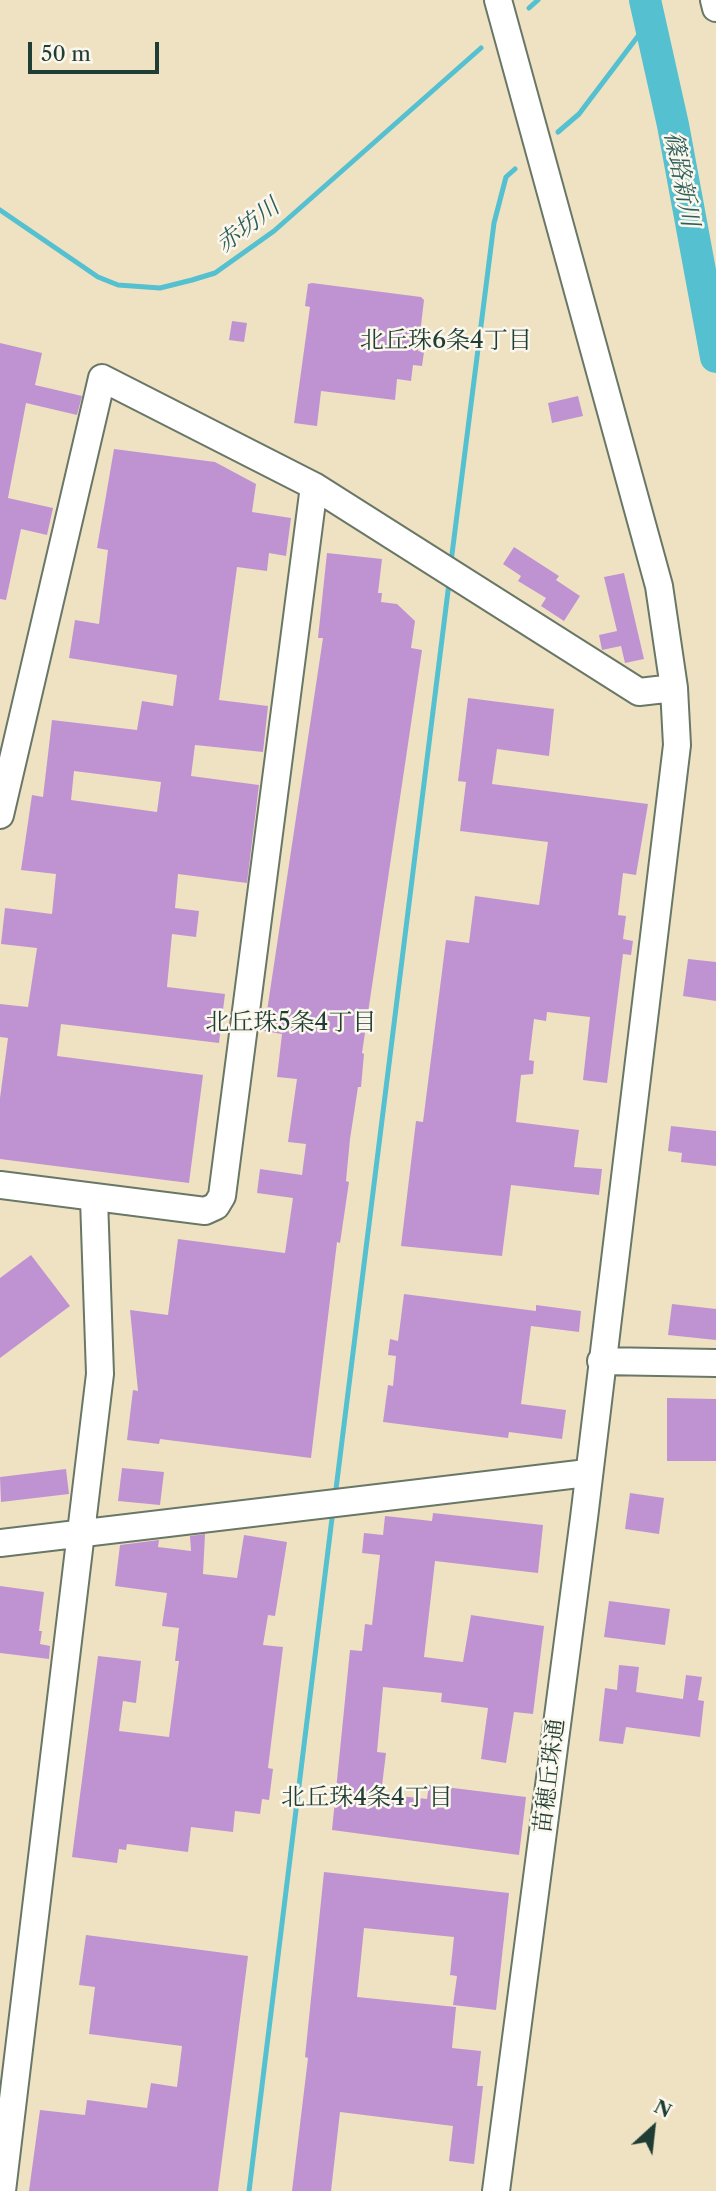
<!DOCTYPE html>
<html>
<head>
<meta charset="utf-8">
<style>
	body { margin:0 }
	#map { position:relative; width:716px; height:2191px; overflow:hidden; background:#efe2c3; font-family:"Libre Caslon Text",serif }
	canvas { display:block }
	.north { position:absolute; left:618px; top:2093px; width:70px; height:70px; -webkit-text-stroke:5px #fbf7ec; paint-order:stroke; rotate:27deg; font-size:19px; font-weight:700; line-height:28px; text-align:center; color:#1f3d34 }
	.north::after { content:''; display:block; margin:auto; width:24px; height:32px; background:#1f3d34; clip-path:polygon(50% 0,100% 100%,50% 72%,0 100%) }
	.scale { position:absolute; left:28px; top:42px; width:131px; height:32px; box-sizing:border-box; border:4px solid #1f3d34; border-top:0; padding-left:9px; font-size:21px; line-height:24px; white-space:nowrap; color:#1f3d34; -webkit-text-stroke:5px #fbf7ec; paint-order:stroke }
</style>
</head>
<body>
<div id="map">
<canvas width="716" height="2191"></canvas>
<div class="north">N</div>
<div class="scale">50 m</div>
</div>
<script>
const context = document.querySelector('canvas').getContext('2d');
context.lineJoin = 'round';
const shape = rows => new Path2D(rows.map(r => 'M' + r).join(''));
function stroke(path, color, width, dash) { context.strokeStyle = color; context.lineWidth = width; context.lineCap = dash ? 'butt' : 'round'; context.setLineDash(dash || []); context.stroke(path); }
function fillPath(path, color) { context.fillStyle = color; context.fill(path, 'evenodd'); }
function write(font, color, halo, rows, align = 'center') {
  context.font = font + ' "Libre Caslon Text","Noto Serif JP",serif'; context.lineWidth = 5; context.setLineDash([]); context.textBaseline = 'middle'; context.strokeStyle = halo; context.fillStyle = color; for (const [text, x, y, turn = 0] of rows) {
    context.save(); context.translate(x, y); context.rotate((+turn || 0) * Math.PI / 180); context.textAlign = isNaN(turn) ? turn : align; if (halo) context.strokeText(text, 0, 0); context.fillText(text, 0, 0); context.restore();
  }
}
stroke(shape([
	[529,8,538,0],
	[558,132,579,114,651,19],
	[0,210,98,277,118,285,160,288,192,280,215,273,274,231,481,48],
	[451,562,494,223,506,177,515,169],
	[335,1497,449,583],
	[249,2191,333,1510]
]), '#55c0cf', 5);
stroke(shape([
	[645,0,673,125,716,357]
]), '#55c0cf', 32);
fillPath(shape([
	[312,283,421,297,424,300,418,351,424,352,422,366,413,365,411,381,397,379,395,400,321,391,317,426,294,423,310,307,305,306,308,284],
	[232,321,247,323,244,342,229,340],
	[0,343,42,353,35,385,82,396,77,415,26,403,8,498,53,508,47,535,21,529,6,600,0,599],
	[578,396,583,416,552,423,548,403],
	[114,449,215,462,256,484,252,512,291,518,286,556,269,553,267,571,237,567,219,700,268,706,263,752,195,745,191,776,259,785,247,883,178,874,175,908,199,911,196,937,172,934,167,987,225,994,219,1043,61,1024,57,1056,203,1075,189,1183,0,1159,0,1098,8,1038,0,1037,0,1004,28,1007,37,948,1,944,5,908,52,914,56,874,21,870,32,795,43,797,52,720,137,730,142,701,173,706,177,675,69,658,75,620,99,624,108,550,97,548],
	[74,771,161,782,157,812,71,800],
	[514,547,559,576,556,580,580,596,564,621,541,606,546,598,518,581,521,576,503,564],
	[327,553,382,559,378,593,382,593,381,602,397,604,415,621,411,648,422,650,362,1053,364,1054,361,1087,358,1087,350,1139,346,1181,349,1182,340,1243,337,1242,311,1458,160,1439,159,1444,127,1440,133,1390,138,1391,130,1310,168,1315,178,1239,285,1253,293,1198,257,1193,260,1169,302,1175,306,1144,288,1142,297,1079,277,1077,282,1034,264,1031,323,638,318,638],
	[624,573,644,659,625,663,621,646,602,650,599,635,617,631,604,577],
	[468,698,554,709,549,756,497,749,492,784,648,804,636,875,623,873,618,915,626,916,623,939,633,941,631,955,623,954,607,1083,583,1080,590,1017,547,1012,546,1021,534,1019,529,1060,534,1061,533,1074,521,1075,516,1122,579,1130,574,1167,602,1169,599,1195,511,1185,502,1256,401,1246,416,1121,423,1122,446,940,469,943,475,896,539,905,548,842,460,831,466,782,458,781],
	[688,959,716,962,716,1001,683,996],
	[671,1126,716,1131,716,1166,681,1162,682,1153,668,1151],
	[31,1255,70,1306,0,1358,0,1278],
	[404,1294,536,1311,536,1305,581,1311,579,1332,531,1326,521,1404,566,1410,562,1439,509,1432,508,1438,383,1422,388,1385,393,1386,396,1356,388,1355,390,1339,398,1341],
	[672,1304,716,1309,716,1340,668,1335],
	[667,1398,716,1399,716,1461,667,1461],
	[122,1468,164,1472,160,1505,118,1501],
	[66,1469,69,1494,1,1502,0,1477],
	[630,1493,664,1498,659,1534,625,1529],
	[433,1513,543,1525,538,1573,435,1561,424,1657,463,1662,471,1615,544,1626,533,1714,514,1712,506,1763,481,1759,488,1708,441,1702,442,1693,383,1687,377,1752,386,1753,381,1794,427,1799,429,1785,526,1797,519,1855,332,1830,350,1650,362,1651,365,1624,372,1625,380,1555,362,1553,364,1533,383,1535,385,1516,432,1521],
	[205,1534,203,1574,237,1578,244,1535,287,1542,275,1616,268,1615,263,1645,283,1647,268,1768,273,1769,269,1800,262,1799,260,1814,235,1811,233,1832,191,1827,188,1852,127,1844,126,1850,119,1849,117,1863,72,1857,98,1656,141,1661,136,1703,123,1701,119,1731,169,1737,179,1661,175,1661,179,1628,162,1626,167,1593,115,1586,120,1545,159,1540,158,1547,191,1551,190,1536],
	[0,1586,44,1592,39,1631,42,1631,40,1644,50,1646,49,1659,0,1653],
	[609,1601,670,1609,665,1645,604,1637],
	[619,1665,639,1667,636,1692,683,1699,686,1675,702,1677,698,1700,704,1701,700,1737,626,1727,623,1744,599,1741,605,1688,617,1690],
	[324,1872,509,1893,496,2010,453,2005,457,1976,450,1975,454,1937,364,1928,357,1997,456,2007,452,2048,481,2051,477,2086,483,2086,474,2164,449,2161,453,2126,340,2112,331,2191,292,2191,308,2058,305,2057],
	[86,1935,248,1956,218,2191,29,2191,40,2110,85,2115,87,2100,147,2108,151,2083,177,2087,182,2046,89,2034,95,1987,79,1985]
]), '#bf93d2');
const minor = shape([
	[714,0,716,8],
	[314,486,639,692,674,688],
	[0,815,102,378,314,486,222,1196,216,1206,205,1211,0,1185],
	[601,1361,716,1363],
	[0,1543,587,1473],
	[2,2191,100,1374,94,1199],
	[496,2191,584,1518,677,745,674,688,659,586,498,0]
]);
stroke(minor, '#687766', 30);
stroke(minor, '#fff', 26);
write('23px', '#1f3d34', '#fbf7ec', [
	["苗穂丘珠通",550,1776,-83]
]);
write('italic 24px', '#2c5e5b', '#fbf7ec', [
	["篠路新川",681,179,79],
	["赤坊川",248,226,-37]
]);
write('24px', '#1f3d34', '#fbf7ec', [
	["北丘珠6条4丁目",446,341],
	["北丘珠5条4丁目",291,1023],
	["北丘珠4条4丁目",367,1798]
]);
</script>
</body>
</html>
